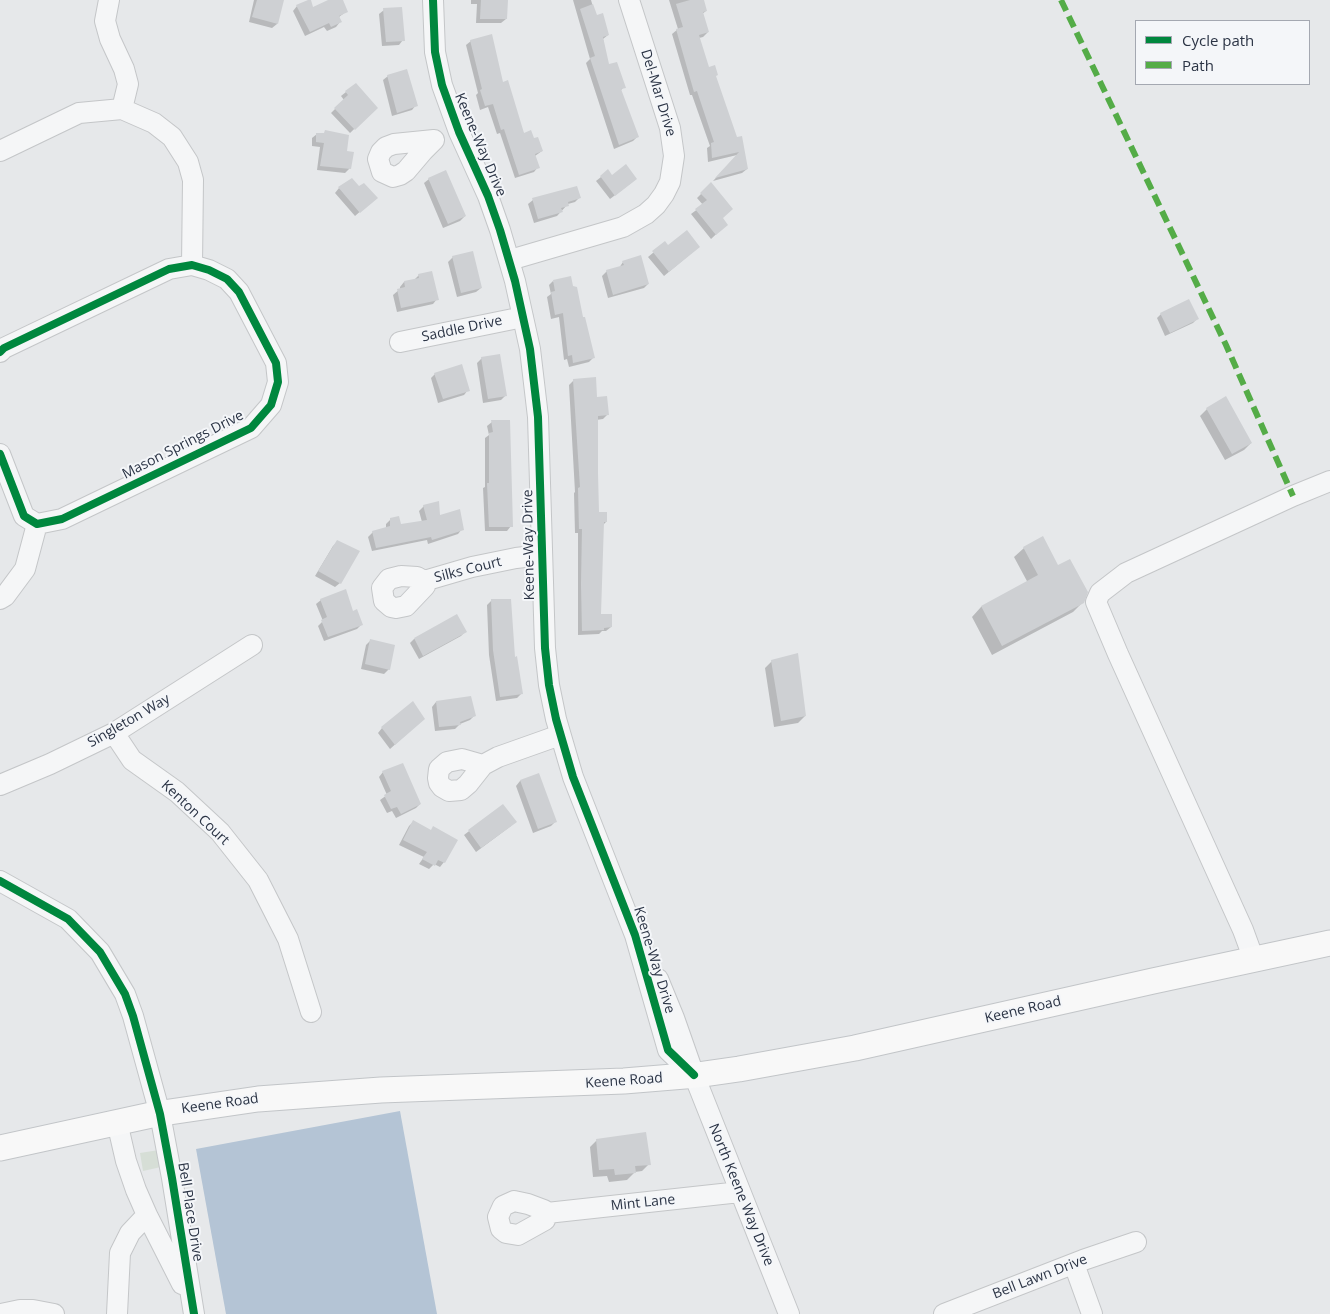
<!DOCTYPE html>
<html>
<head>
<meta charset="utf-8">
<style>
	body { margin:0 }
	#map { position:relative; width:1330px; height:1314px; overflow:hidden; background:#e6e8ea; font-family:"Open Sans",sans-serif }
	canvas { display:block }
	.legend { position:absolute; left:1135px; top:20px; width:175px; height:65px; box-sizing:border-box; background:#f4f6f9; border:1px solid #a4a8b1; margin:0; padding:6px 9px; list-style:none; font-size:15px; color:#2b3445 }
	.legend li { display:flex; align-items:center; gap:10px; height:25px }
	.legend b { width:25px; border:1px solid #a4a8b1 }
</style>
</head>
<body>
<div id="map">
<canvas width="1330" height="1314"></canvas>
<ul class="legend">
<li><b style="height:6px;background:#00873e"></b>Cycle path</li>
<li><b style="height:6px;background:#54ac47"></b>Path</li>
</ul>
</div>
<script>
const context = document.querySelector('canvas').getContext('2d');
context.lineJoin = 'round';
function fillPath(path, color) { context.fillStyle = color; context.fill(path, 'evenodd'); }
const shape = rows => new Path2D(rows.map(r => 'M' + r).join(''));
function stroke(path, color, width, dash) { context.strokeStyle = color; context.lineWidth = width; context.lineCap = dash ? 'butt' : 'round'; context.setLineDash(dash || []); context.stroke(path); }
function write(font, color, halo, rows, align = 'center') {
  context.font = font + ' "Open Sans",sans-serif'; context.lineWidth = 4; context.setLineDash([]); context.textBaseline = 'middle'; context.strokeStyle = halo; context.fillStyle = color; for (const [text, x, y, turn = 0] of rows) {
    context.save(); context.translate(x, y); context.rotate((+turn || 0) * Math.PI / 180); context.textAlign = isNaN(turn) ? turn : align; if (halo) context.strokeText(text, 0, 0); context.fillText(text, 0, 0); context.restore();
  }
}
fillPath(shape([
	[159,1150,161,1167,143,1171,140,1153]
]), '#d6ded6');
fillPath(shape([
	[400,1111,437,1314,226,1314,196,1149]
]), '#b4c4d5');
fillPath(shape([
	[254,0,283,0,277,24,272,28,249,22],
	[331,0,341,0,347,11,339,17,340,22,336,27,327,31,324,27,305,36,293,11,297,6,312,8],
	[471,0,506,0,506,19,501,23,476,23,477,4,471,4],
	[573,0,591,0,596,17,608,35,603,39,608,65,624,87,620,91,638,136,633,141,614,149,586,63,590,59],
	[669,0,697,0,706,11,702,14,708,32,703,37,699,38,708,69,715,76,747,169,742,173,713,181,737,155,708,162,707,148,710,146,692,95,690,95,672,34,678,29],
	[384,10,403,40,399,45,382,46,379,14],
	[471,41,502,83,524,134,533,140,542,151,535,156,538,167,534,172,515,178,500,133,497,134,488,107,480,110,476,95,478,93,466,45],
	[388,76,416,105,412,110,392,116,383,80],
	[346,92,376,108,350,133,331,113,344,100,341,96],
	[317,134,345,152,350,168,345,173,317,170,320,147,312,146,312,138],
	[612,176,631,183,610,199,596,181,601,177],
	[429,179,465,216,460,221,443,228,424,183],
	[711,184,722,218,726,225,711,239,691,214,703,205,697,198],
	[339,188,371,202,355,216,335,193],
	[579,198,575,202,568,204,557,216,534,223,528,204,533,200],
	[665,243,668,247,694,251,664,276,648,257],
	[453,257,481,288,476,292,457,297,448,262],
	[623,262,648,284,644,288,608,298,602,276,607,271,619,268],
	[419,275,437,299,433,304,397,312,393,295,400,289,400,287,404,282,414,280],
	[553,281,582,319,593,358,589,362,569,367,567,359,564,360,559,317,551,319,547,297,551,294,549,285],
	[1161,314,1197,319,1193,323,1165,336,1157,318],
	[482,358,506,395,501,400,483,403,477,363],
	[435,374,468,390,464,395,438,403,431,378],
	[574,380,596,398,607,415,603,419,596,420,598,513,606,522,603,525,600,616,611,627,606,631,602,631,599,634,578,635,578,533,575,533,574,493,575,492,569,385],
	[1207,409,1251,443,1244,450,1225,460,1200,416],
	[492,422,511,526,507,531,485,531,483,488,485,487,485,438,489,435,487,426],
	[424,506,462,529,458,534,428,544,427,540,372,551,368,537,373,532,386,528,386,524,391,519,400,525,422,522,419,511],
	[338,541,340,583,335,587,315,576,333,546],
	[1024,548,1057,567,1083,602,1073,612,992,655,972,617,981,607,1028,583,1014,557],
	[321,600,352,612,361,625,357,629,324,641,318,626,323,621,316,604],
	[492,600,522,693,517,698,496,701,489,655,487,605],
	[465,632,461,636,419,659,410,643,414,639],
	[370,641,389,669,384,674,361,669,366,645],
	[772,661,805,716,798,723,774,727,765,668],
	[436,702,474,716,470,720,460,724,455,729,435,731,432,707],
	[419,723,390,749,378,733,382,728],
	[383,772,420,804,416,808,396,818,392,811,387,813,380,800,387,795,379,777],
	[538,774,555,822,551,826,533,833,516,786,520,781],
	[503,805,511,826,476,852,464,835],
	[413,822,444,862,440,867,434,864,429,869,419,864,424,857,399,845,409,826],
	[597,1140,649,1164,642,1171,635,1172,627,1180,609,1182,607,1176,593,1177,590,1147]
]), '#0003');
fillPath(shape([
	[257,0,284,0,278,24,252,17],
	[308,0,311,0,313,7,328,0,343,0,348,12,339,16,342,22,331,27,329,23,310,32,296,5],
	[481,0,508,0,507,19,480,19],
	[690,0,704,0,707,11,703,12,709,32,699,35,709,67,715,65,718,75,716,76,737,137,742,136,748,169,715,178,739,152,712,158,711,143,714,142,697,91,694,92,676,29,683,27,676,4],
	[593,4,597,15,603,13,609,35,603,37,609,64,617,62,626,88,621,89,639,137,619,145,590,58,595,56,580,9],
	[402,7,405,41,386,42,383,8],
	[492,34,503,82,508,80,524,133,531,130,534,138,538,137,543,151,535,154,540,168,519,175,504,129,501,130,493,104,485,106,480,90,482,89,470,40],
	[407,69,418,106,397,113,387,75],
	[356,83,378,108,355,130,334,108,348,95,345,91],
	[325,130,349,135,347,151,354,152,351,169,320,166,324,143,316,142,316,133,324,133],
	[626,164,637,179,615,196,600,176,608,169,612,175],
	[446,170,466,216,448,224,428,178],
	[352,178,359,186,364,183,378,198,360,213,338,187],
	[711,182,733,209,723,218,728,225,716,235,695,209,707,200,700,193],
	[577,186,581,198,568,202,569,206,561,208,563,212,538,219,532,198],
	[687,230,700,247,669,272,652,251,665,241,668,245],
	[473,251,482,288,461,293,452,256],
	[641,255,649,284,613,295,606,270,624,265,622,261],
	[432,271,439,300,401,308,397,289,405,287,404,281,419,278,418,274],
	[571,276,573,286,577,287,583,317,585,317,595,358,573,363,572,355,568,356,563,313,555,315,551,292,555,291,553,280],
	[1189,299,1199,319,1170,333,1160,313],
	[500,354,507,396,488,399,481,357],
	[462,364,470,391,443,399,434,373],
	[596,377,597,397,607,396,609,415,598,416,598,473,599,512,607,512,607,522,604,522,601,614,612,614,612,627,604,628,604,630,582,631,581,584,582,529,579,529,578,488,580,487,573,379],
	[1226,396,1252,443,1232,454,1206,408],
	[491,420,510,420,513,527,489,527,487,483,489,483,489,433,493,432],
	[439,501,440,515,460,509,464,530,432,540,431,537,376,548,372,531,390,526,390,518,399,516,401,524,427,520,423,505],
	[1043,536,1058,565,1070,559,1088,592,1084,603,1002,646,981,606,1038,575,1023,547],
	[337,540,360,551,341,584,318,571],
	[346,589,353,611,357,609,363,625,328,637,321,620,327,617,320,599],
	[491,599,511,599,515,657,517,656,523,694,500,697,493,650],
	[457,614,467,632,423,656,414,638],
	[370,639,395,645,390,670,365,664],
	[798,653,806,716,781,721,771,660],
	[471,696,476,716,460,722,461,725,439,727,436,701],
	[413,701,425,719,395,745,381,727],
	[403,763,421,804,401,814,397,807,391,809,384,795,391,791,382,771],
	[539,773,557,822,538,829,520,780],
	[503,804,517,822,481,848,468,830],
	[413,820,431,830,433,826,458,840,445,863,438,860,435,866,422,859,427,852,403,840],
	[646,1132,651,1165,635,1166,636,1173,615,1175,614,1169,599,1170,596,1139]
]), '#ced0d3');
const minor = shape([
	[109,0,105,21,110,39,124,69,128,84,122,109],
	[433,0,435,52,442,85,459,132,488,196,500,230,515,281,530,349,538,417,545,648,549,685,556,719,573,777,635,935,668,1050,694,1075],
	[434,140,423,151,406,171,400,175,393,177,382,172,378,159,381,152,386,147,394,144,434,140],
	[0,151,79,113,122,109,154,123,172,137,188,162,193,180,192,265],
	[510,260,623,227,646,214,656,205,664,194,670,182,674,156,670,128,629,0],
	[400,342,523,317],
	[0,352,4,348,169,269,192,265,209,270,227,279,239,292,276,363,278,382,271,405,251,428,62,519,37,524,24,516,0,454],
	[401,576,417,577,424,581,425,586,406,606,396,608,391,607,384,601,382,588,389,579,401,576],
	[424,581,472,567,516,558,542,555],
	[0,599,5,596,25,569,37,524],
	[114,733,132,760,177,792,220,832,258,880,288,939,311,1012],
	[483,765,462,759,447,762,439,769,438,778,439,783,442,787,449,791,461,790,468,784,483,765,498,757,560,735],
	[0,785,50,764,114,733,252,645],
	[0,881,68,919,100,952,125,994,133,1016,160,1114,172,1178,194,1314],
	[1254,960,1243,930,1118,654,1096,602,1100,593,1126,573,1293,496,1330,481],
	[658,979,674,1018,694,1075,789,1314],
	[117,1122,126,1161,136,1190,147,1215,182,1284],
	[547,1213,545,1220,518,1235,506,1233,501,1229,498,1217,503,1206,514,1201,528,1204,544,1210,547,1213,740,1192],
	[1074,1264,1092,1314],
	[1,1314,20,1310,33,1310,54,1314],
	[117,1314,120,1253,130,1233,147,1215],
	[944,1314,1083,1260,1136,1242]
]);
const major = shape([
	[0,1148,156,1114,258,1099,381,1090,624,1081,697,1075,739,1069,855,1048,1153,981,1330,943]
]);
stroke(minor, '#c4c6c8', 22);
stroke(major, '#c2c5c8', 27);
stroke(minor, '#f5f6f7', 20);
stroke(major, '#f8f8f8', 25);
stroke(shape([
	[1061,0,1226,345,1293,496]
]), '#54ac47', 6, [12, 6]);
stroke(shape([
	[433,0,435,52,442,85,459,132,488,196,500,230,515,281,530,349,538,417,545,648,549,685,556,719,573,777,635,935,668,1050,694,1075],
	[0,352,4,348,169,269,192,265,209,270,227,279,239,292,276,363,278,382,271,405,251,428,62,519,37,524,24,516,0,454],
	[0,881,68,919,100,952,125,994,133,1016,160,1114,172,1178,194,1314]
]), '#00873e', 8);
write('14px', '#2b3445', '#f4f6f9', [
	["Del-Mar Drive",658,93,73],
	["Keene-Way Drive",480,145,67],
	["Saddle Drive",462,329,-12],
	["Mason Springs Drive",183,445,-27],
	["Keene-Way Drive",529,545,-91],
	["Silks Court",468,570,-14],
	["Singleton Way",129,721,-30],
	["Kenton Court",195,813,43],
	["Keene-Way Drive",654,960,73],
	["Keene Road",1023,1010,-13],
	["Keene Road",624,1081,-4],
	["Keene Road",220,1104,-8],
	["North Keene Way Drive",741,1195,68],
	["Mint Lane",643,1203,-6],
	["Bell Place Drive",190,1212,81],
	["Bell Lawn Drive",1040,1277,-21]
]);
</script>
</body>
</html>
